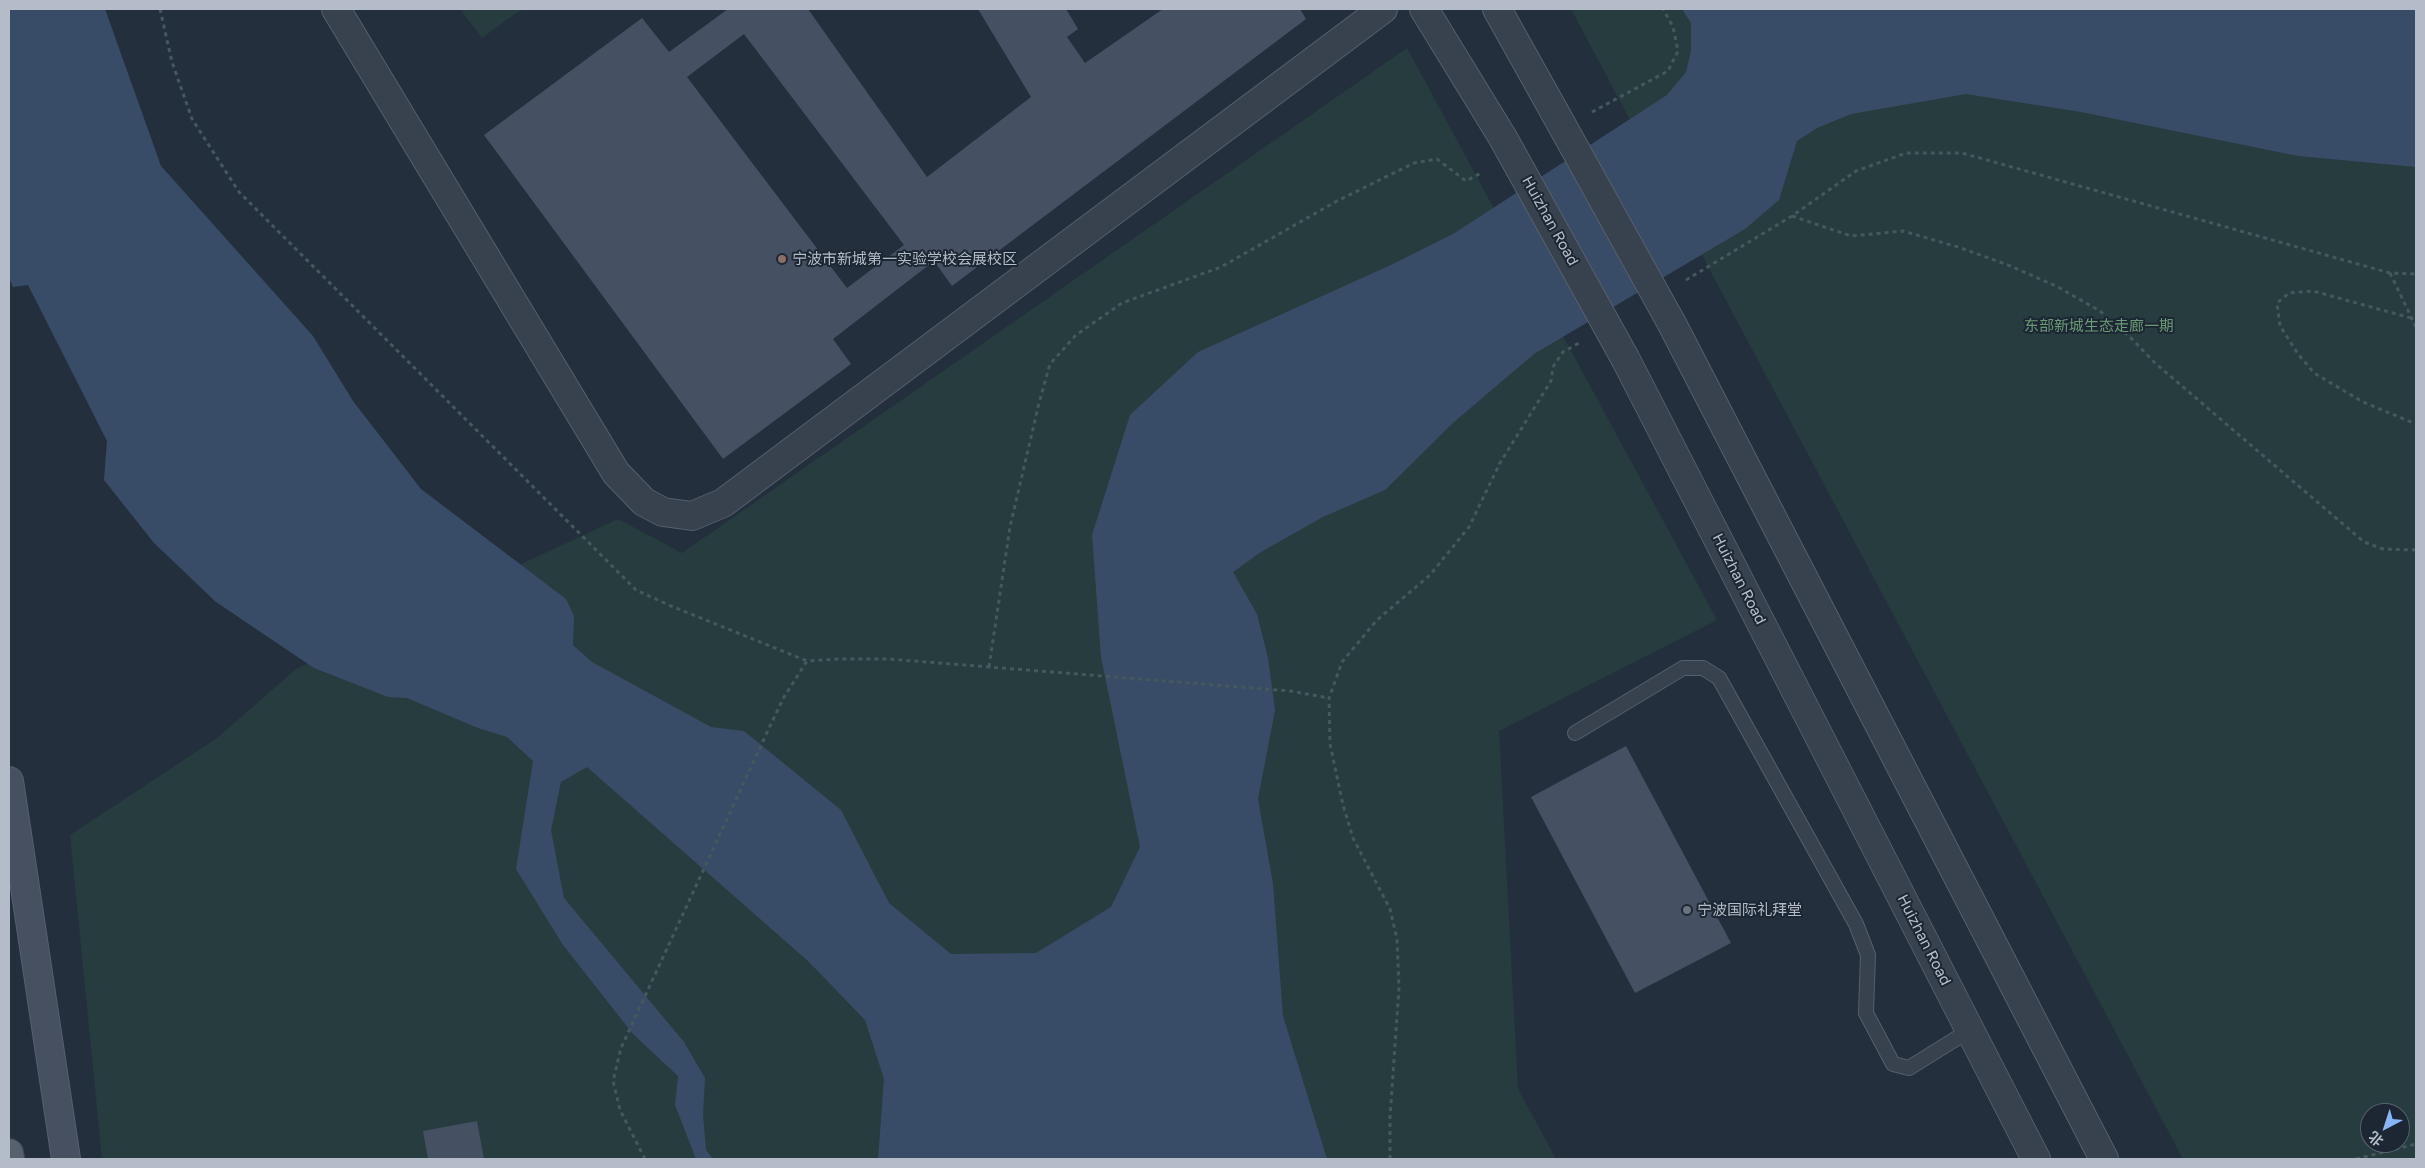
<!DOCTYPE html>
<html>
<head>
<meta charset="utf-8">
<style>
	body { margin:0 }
	#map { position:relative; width:2425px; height:1168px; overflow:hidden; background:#242f3e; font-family:"Golos Text","Noto Sans SC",sans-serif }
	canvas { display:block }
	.frame { position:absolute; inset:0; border:10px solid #b4bcc9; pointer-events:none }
	.north { position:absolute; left:2360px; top:1103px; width:50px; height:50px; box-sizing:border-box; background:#1d2633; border:1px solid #59626f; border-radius:50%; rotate:220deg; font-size:14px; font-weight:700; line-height:20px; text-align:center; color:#b4bcc9 }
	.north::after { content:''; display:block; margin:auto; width:18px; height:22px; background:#8ab4f8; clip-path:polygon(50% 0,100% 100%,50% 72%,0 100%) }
</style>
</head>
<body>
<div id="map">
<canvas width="2425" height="1168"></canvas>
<div class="frame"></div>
<div class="north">北</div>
</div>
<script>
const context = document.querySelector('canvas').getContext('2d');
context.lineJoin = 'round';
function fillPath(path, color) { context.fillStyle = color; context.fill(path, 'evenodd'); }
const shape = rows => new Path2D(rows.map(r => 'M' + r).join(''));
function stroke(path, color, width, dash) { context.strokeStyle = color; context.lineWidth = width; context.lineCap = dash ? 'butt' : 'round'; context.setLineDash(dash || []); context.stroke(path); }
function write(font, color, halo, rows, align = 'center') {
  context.font = font + ' "Golos Text","Noto Sans SC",sans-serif'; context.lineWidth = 4; context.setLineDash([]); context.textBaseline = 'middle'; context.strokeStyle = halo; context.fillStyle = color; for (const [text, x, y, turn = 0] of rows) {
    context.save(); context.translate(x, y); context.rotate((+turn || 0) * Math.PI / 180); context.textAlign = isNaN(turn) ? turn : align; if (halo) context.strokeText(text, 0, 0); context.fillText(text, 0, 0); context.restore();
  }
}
fillPath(shape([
	[460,9,522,9,482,38],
	[1571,9,2416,9,2416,1159,2183,1159],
	[2370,1113,2400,1113,2400,1143,2370,1143],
	[1407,48,1717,620,1499,731,1518,1089,1556,1159,102,1159,70,835,217,738,296,669,618,519,682,553]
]), '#263c3f');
fillPath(shape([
	[9,9,105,9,161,166,313,336,353,401,421,489,566,599,574,616,573,645,592,662,711,727,744,731,841,810,889,903,951,954,1036,953,1111,907,1140,847,1101,657,1092,535,1130,415,1198,352,1393,264,1453,234,1667,95,1686,72,1691,51,1691,23,1682,9,2416,9,2416,167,2298,156,2081,112,1966,94,1851,114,1817,128,1797,141,1779,200,1745,229,1534,354,1454,422,1385,490,1323,517,1261,552,1233,572,1257,614,1268,658,1275,710,1258,799,1273,884,1283,1016,1327,1159,878,1159,884,1079,865,1020,808,961,587,767,561,782,551,830,564,898,684,1042,705,1078,703,1115,706,1150,713,1159,696,1159,675,1105,678,1076,633,1034,563,945,516,869,533,761,507,737,478,728,407,698,388,697,314,668,216,602,154,543,104,480,107,441,28,285,13,287,9,278]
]), '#394c67');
fillPath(shape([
	[728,9,808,9,927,177,1031,97,978,9,1066,9,1078,29,1067,37,1085,63,1163,9,1300,9,1306,19,952,286,934,261,833,339,851,364,723,459,484,135,642,18,669,52],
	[744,34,904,245,847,288,687,77],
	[1626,746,1731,943,1635,993,1531,797],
	[477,1121,484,1159,428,1159,423,1131]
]), '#455162');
const service = shape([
	[1575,733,1683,668,1703,668,1719,678,1856,924,1868,955,1866,1013,1893,1064,1909,1068,1970,1030]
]);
const minor = shape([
	[336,9,616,473,644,502,663,512,692,516,723,503,1383,9]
]);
const tertiary = shape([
	[1424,9,1503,138],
	[1497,9,1554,111],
	[1672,324,2104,1159],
	[1626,360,2036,1159]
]);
const secondary = shape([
	[9,781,66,1159]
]);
const primary = shape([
	[9,1153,10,1159]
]);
stroke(service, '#565f6c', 16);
stroke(minor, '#565f6c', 30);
stroke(tertiary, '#565f6c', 30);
stroke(secondary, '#565f6c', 30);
stroke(primary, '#414a57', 30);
stroke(shape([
	[160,9,172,62,192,119,239,192,636,590,671,606,807,661],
	[1592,112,1668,71,1678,51,1673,27,1663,9],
	[1792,216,1851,236,1903,231,1958,247,2008,265,2056,286,2100,311,2132,339,2155,363,2364,542,2383,549,2416,550],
	[2390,273,2416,327],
	[1686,280,1792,216,1856,171,1906,153,1962,153,2390,273,2416,274],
	[2411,318,2313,291,2289,293,2277,303,2280,326,2298,354,2314,373,2363,402,2416,424],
	[989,667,1010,527,1039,403,1050,364,1076,335,1122,303,1221,267,1337,201,1414,163,1437,159,1466,181,1483,172],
	[645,1159,620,1110,613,1081,621,1048,770,726,784,697,807,661,839,659,889,659,1290,691,1329,698],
	[1390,1159,1390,1117,1399,988,1397,939,1390,909,1353,838,1343,805,1330,744,1329,698,1342,662,1377,620,1430,575,1469,527,1500,463,1551,381,1553,367,1563,352,1579,343],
	[2356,1159,2416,1144]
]), '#44595c', 3, [4, 4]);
stroke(service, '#38414e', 14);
stroke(minor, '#38414e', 28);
stroke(tertiary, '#38414e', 28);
stroke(secondary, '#465061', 28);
stroke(primary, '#56606e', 28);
const tertiaryBridge = shape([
	[1554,111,1672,324],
	[1503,138,1626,360]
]);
stroke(tertiaryBridge, '#565f6c', 30, []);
stroke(tertiaryBridge, '#38414e', 28);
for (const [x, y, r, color] of [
	[782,259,5,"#8d6e63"],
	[1687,910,5,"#6b7280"]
]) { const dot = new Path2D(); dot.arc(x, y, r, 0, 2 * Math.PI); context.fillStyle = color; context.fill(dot); stroke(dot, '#1d2633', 2); }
write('15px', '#b4bcc9', '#1d2633', [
	["Huizhan Road",1550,221,61],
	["Huizhan Road",1739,579,63],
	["Huizhan Road",1924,940,63]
]);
write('15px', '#b4bcc9', '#1d2633', [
	["宁波市新城第一实验学校会展校区",792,259],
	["宁波国际礼拜堂",1697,910]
], 'left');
write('15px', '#6b9a76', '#1d2633', [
	["东部新城生态走廊一期",2099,326]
]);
</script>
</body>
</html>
